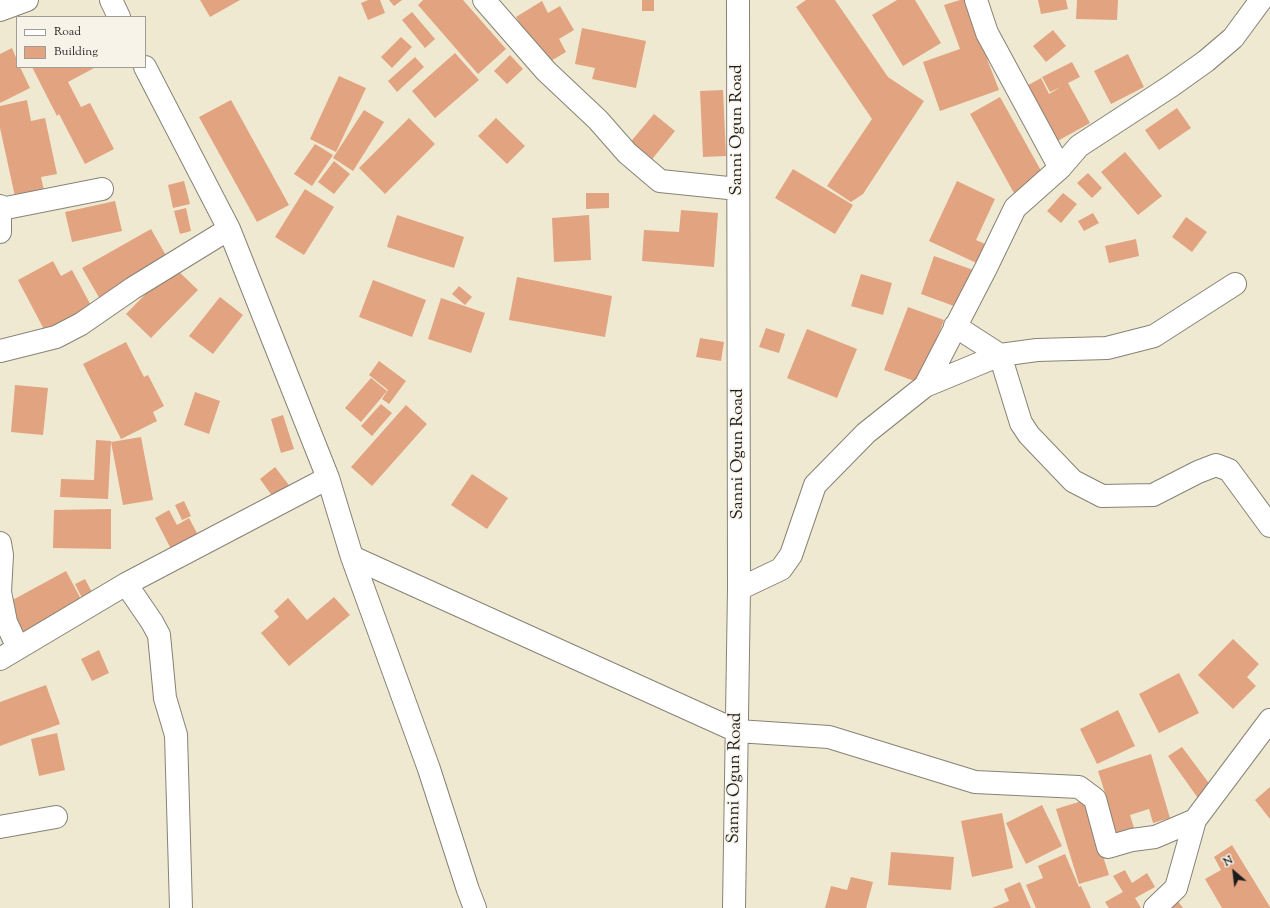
<!DOCTYPE html>
<html>
<head>
<meta charset="utf-8">
<style>
	body { margin:0 }
	#map { position:relative; width:1270px; height:908px; overflow:hidden; background:#f0e9d1; font-family:"Sorts Mill Goudy",serif }
	canvas { display:block }
	.legend { position:absolute; left:16px; top:16px; width:130px; height:52px; box-sizing:border-box; background:#f7f3e8; border:1px solid #9f9d96; margin:0; padding:5px 7px; list-style:none; font-size:12px; color:#1c1c1c }
	.legend li { display:flex; align-items:center; gap:8px; height:20px }
	.legend b { width:20px; border:1px solid #9f9d96 }
	.north { position:absolute; left:1214px; top:852px; width:40px; height:40px; -webkit-text-stroke:3px #f7f3e8; paint-order:stroke; rotate:332deg; font-size:11px; font-weight:700; line-height:16px; text-align:center; color:#1c1c1c }
	.north::after { content:''; display:block; margin:auto; width:14px; height:18px; background:#1c1c1c; clip-path:polygon(50% 0,100% 100%,50% 72%,0 100%) }
</style>
</head>
<body>
<div id="map">
<canvas width="1270" height="908"></canvas>
<ul class="legend">
<li><b style="height:5px;background:#fff"></b>Road</li>
<li><b style="height:11px;background:#e1a380"></b>Building</li>
</ul>
<div class="north">N</div>
</div>
<script>
const context = document.querySelector('canvas').getContext('2d');
context.lineJoin = 'round';
function fillPath(path, color) { context.fillStyle = color; context.fill(path, 'evenodd'); }
const shape = rows => new Path2D(rows.map(r => 'M' + r).join(''));
function stroke(path, color, width, dash) { context.strokeStyle = color; context.lineWidth = width; context.lineCap = dash ? 'butt' : 'round'; context.setLineDash(dash || []); context.stroke(path); }
function write(font, color, halo, rows, align = 'center') {
  context.font = font + ' "Sorts Mill Goudy",serif'; context.lineWidth = 3; context.setLineDash([]); context.textBaseline = 'middle'; context.strokeStyle = halo; context.fillStyle = color; for (const [text, x, y, turn = 0] of rows) {
    context.save(); context.translate(x, y); context.rotate((+turn || 0) * Math.PI / 180); context.textAlign = isNaN(turn) ? turn : align; if (halo) context.strokeText(text, 0, 0); context.fillText(text, 0, 0); context.restore();
  }
}
fillPath(shape([
	[200,0,240,0,210,17],
	[368,0,380,0,385,13,368,20,361,3],
	[389,0,402,0,394,6],
	[423,0,463,0,506,49,478,74,418,5],
	[642,0,654,0,654,11,642,11],
	[806,0,835,0,888,77,924,101,863,194,851,202,827,186,872,119,796,7],
	[897,0,915,0,941,43,903,66,872,15],
	[960,0,969,0,990,58,987,59,999,90,940,111,923,62,960,49,944,5],
	[1038,0,1066,0,1068,9,1041,14],
	[1077,0,1118,0,1117,20,1076,19],
	[542,1,548,13,560,6,574,30,559,39,566,52,544,65,516,17],
	[412,12,435,39,425,48,402,20],
	[582,28,646,41,636,88,592,79,595,68,575,64],
	[1053,30,1066,46,1046,62,1033,46],
	[401,37,412,47,392,68,381,57],
	[12,48,17,60,17,67,20,67,30,88,0,103,0,54],
	[455,53,479,80,435,118,412,91],
	[1128,54,1144,87,1111,104,1094,71],
	[510,55,523,69,507,84,494,71],
	[415,57,424,67,397,92,388,81],
	[1072,62,1080,77,1068,83,1090,123,1054,143,1023,88,1041,78,1049,94,1061,87,1050,92,1042,77],
	[32,67,96,67,68,82,81,107,90,103,114,149,85,164,59,114,57,116],
	[339,76,366,88,336,152,310,139],
	[723,90,726,156,703,157,700,91],
	[1000,97,1044,176,1014,193,970,114],
	[27,100,31,121,45,118,57,174,41,177,45,195,16,201,0,128,0,106],
	[231,100,289,205,257,222,199,117],
	[1177,108,1191,128,1159,150,1145,130],
	[364,110,384,122,353,171,333,158],
	[654,114,675,131,649,163,628,145],
	[409,118,435,144,385,194,359,168],
	[496,118,525,146,507,164,478,136],
	[315,144,333,155,312,186,294,174],
	[1125,152,1162,196,1138,215,1101,172],
	[334,161,350,174,334,194,318,182],
	[793,169,853,205,835,234,775,198],
	[1088,173,1102,188,1092,198,1077,183],
	[184,181,190,204,173,208,168,185],
	[957,181,995,199,976,240,994,248,985,267,929,241],
	[305,189,334,207,304,255,275,237],
	[586,193,609,193,609,208,586,209],
	[1063,193,1077,204,1061,223,1047,211],
	[115,201,122,231,72,242,65,212],
	[186,208,191,231,180,234,174,211],
	[681,210,718,213,714,267,642,261,644,230,679,232],
	[1093,213,1099,223,1084,231,1078,221],
	[397,215,464,237,454,268,387,247],
	[589,215,591,260,554,262,552,218],
	[1186,217,1207,232,1192,252,1172,237],
	[151,229,168,259,100,299,82,268],
	[1136,239,1139,256,1109,263,1105,246],
	[934,256,976,271,962,309,921,294],
	[53,261,61,276,72,270,95,313,48,337,18,280],
	[173,266,198,290,151,338,126,314],
	[861,274,892,283,883,315,851,306],
	[517,277,612,296,605,337,509,320],
	[373,280,426,300,412,337,359,317],
	[459,286,472,297,465,305,452,294],
	[220,297,243,315,213,354,189,336],
	[441,298,485,313,471,353,428,339],
	[908,307,944,320,920,383,884,370],
	[766,328,785,334,779,353,759,347],
	[807,329,857,349,837,398,787,378],
	[700,338,724,342,721,361,696,357],
	[126,342,144,377,148,375,164,406,153,412,157,421,121,439,83,364],
	[379,361,406,381,389,404,382,399,388,390,369,375],
	[371,378,387,391,361,422,345,408],
	[15,385,48,388,43,435,11,432],
	[195,392,220,401,209,434,184,425],
	[381,404,392,413,372,436,361,426],
	[406,405,427,424,372,486,351,467],
	[283,415,294,449,281,453,271,419],
	[141,437,153,500,123,505,111,442],
	[96,440,111,441,108,499,60,497,61,479,94,480],
	[275,467,292,489,276,501,260,479],
	[472,474,508,498,487,529,451,505],
	[184,501,191,516,182,520,175,505],
	[111,509,111,549,53,548,54,510],
	[169,510,177,525,189,518,198,535,171,549,155,518],
	[66,571,82,601,24,633,7,603],
	[85,579,94,596,84,602,75,584],
	[334,597,350,615,289,666,261,633,279,617,274,611,288,598,307,620],
	[1233,639,1259,664,1247,677,1256,686,1233,709,1198,675],
	[99,650,109,673,92,681,81,659],
	[1179,673,1199,713,1159,733,1139,694],
	[46,685,60,724,0,746,0,702],
	[1118,710,1135,746,1097,764,1080,729],
	[57,733,65,770,39,776,31,739],
	[1182,747,1214,790,1200,801,1168,756],
	[1151,754,1170,818,1153,823,1149,809,1130,815,1134,828,1109,836,1097,798,1106,796,1098,771],
	[1270,787,1270,819,1255,800],
	[1085,800,1109,875,1079,884,1056,809],
	[1042,805,1062,846,1026,864,1006,823],
	[1002,813,1013,868,972,877,961,821],
	[1232,845,1270,907,1270,908,1222,908,1205,879,1221,870,1214,857],
	[891,852,954,857,951,890,888,885],
	[1065,854,1079,887,1081,886,1091,908,1036,908,1026,885,1043,878,1038,866],
	[1125,870,1132,883,1147,873,1155,887,1135,898,1141,908,1109,908,1105,902,1123,892,1113,876],
	[851,877,873,882,866,908,825,908,831,886,847,890],
	[1020,882,1031,908,992,908,1009,901,1004,889],
	[1177,900,1183,908,1166,908]
]), '#e1a380');
const street = shape([
	[111,0,119,17],
	[484,0,546,71,598,120,627,153,660,181,738,189],
	[976,0,987,33,1060,168],
	[145,67,229,229,328,478,352,557,429,769,468,890,475,908],
	[0,206,0,232],
	[1,209,102,189],
	[955,326,1000,355,1021,423,1029,435,1073,481,1102,496,1153,495,1198,472,1216,465,1229,470,1270,526],
	[0,351,56,337,81,324,133,288,229,229],
	[925,386,986,268,1015,208,1060,168,1079,146,1171,86,1206,61,1233,38,1261,0],
	[0,543,2,555,0,592,6,622,18,648],
	[352,557,737,731,829,737,975,782,1079,787,1095,799,1108,847,1132,840,1155,837,1195,820],
	[126,584,152,622,159,635,165,698,176,735,181,908],
	[739,589,781,569,791,555,815,485,866,433,925,386,1000,355,1037,350,1107,348,1154,336,1235,284],
	[0,659,126,584,328,478],
	[0,827,56,817],
	[734,908,739,589,738,0],
	[1155,908,1176,888,1195,820,1270,720]
]);
const secondary = shape([
	[0,10,27,0]
]);
stroke(street, '#868276', 24);
stroke(secondary, '#868276', 24);
stroke(street, '#fff', 22);
stroke(secondary, '#fff', 22);
write('17px', '#1c1c1c', '#f7f3e8', [
	["Sanni Ogun Road",738,130,-90],
	["Sanni Ogun Road",739,454,-90],
	["Sanni Ogun Road",736,778,-89]
]);
</script>
</body>
</html>
